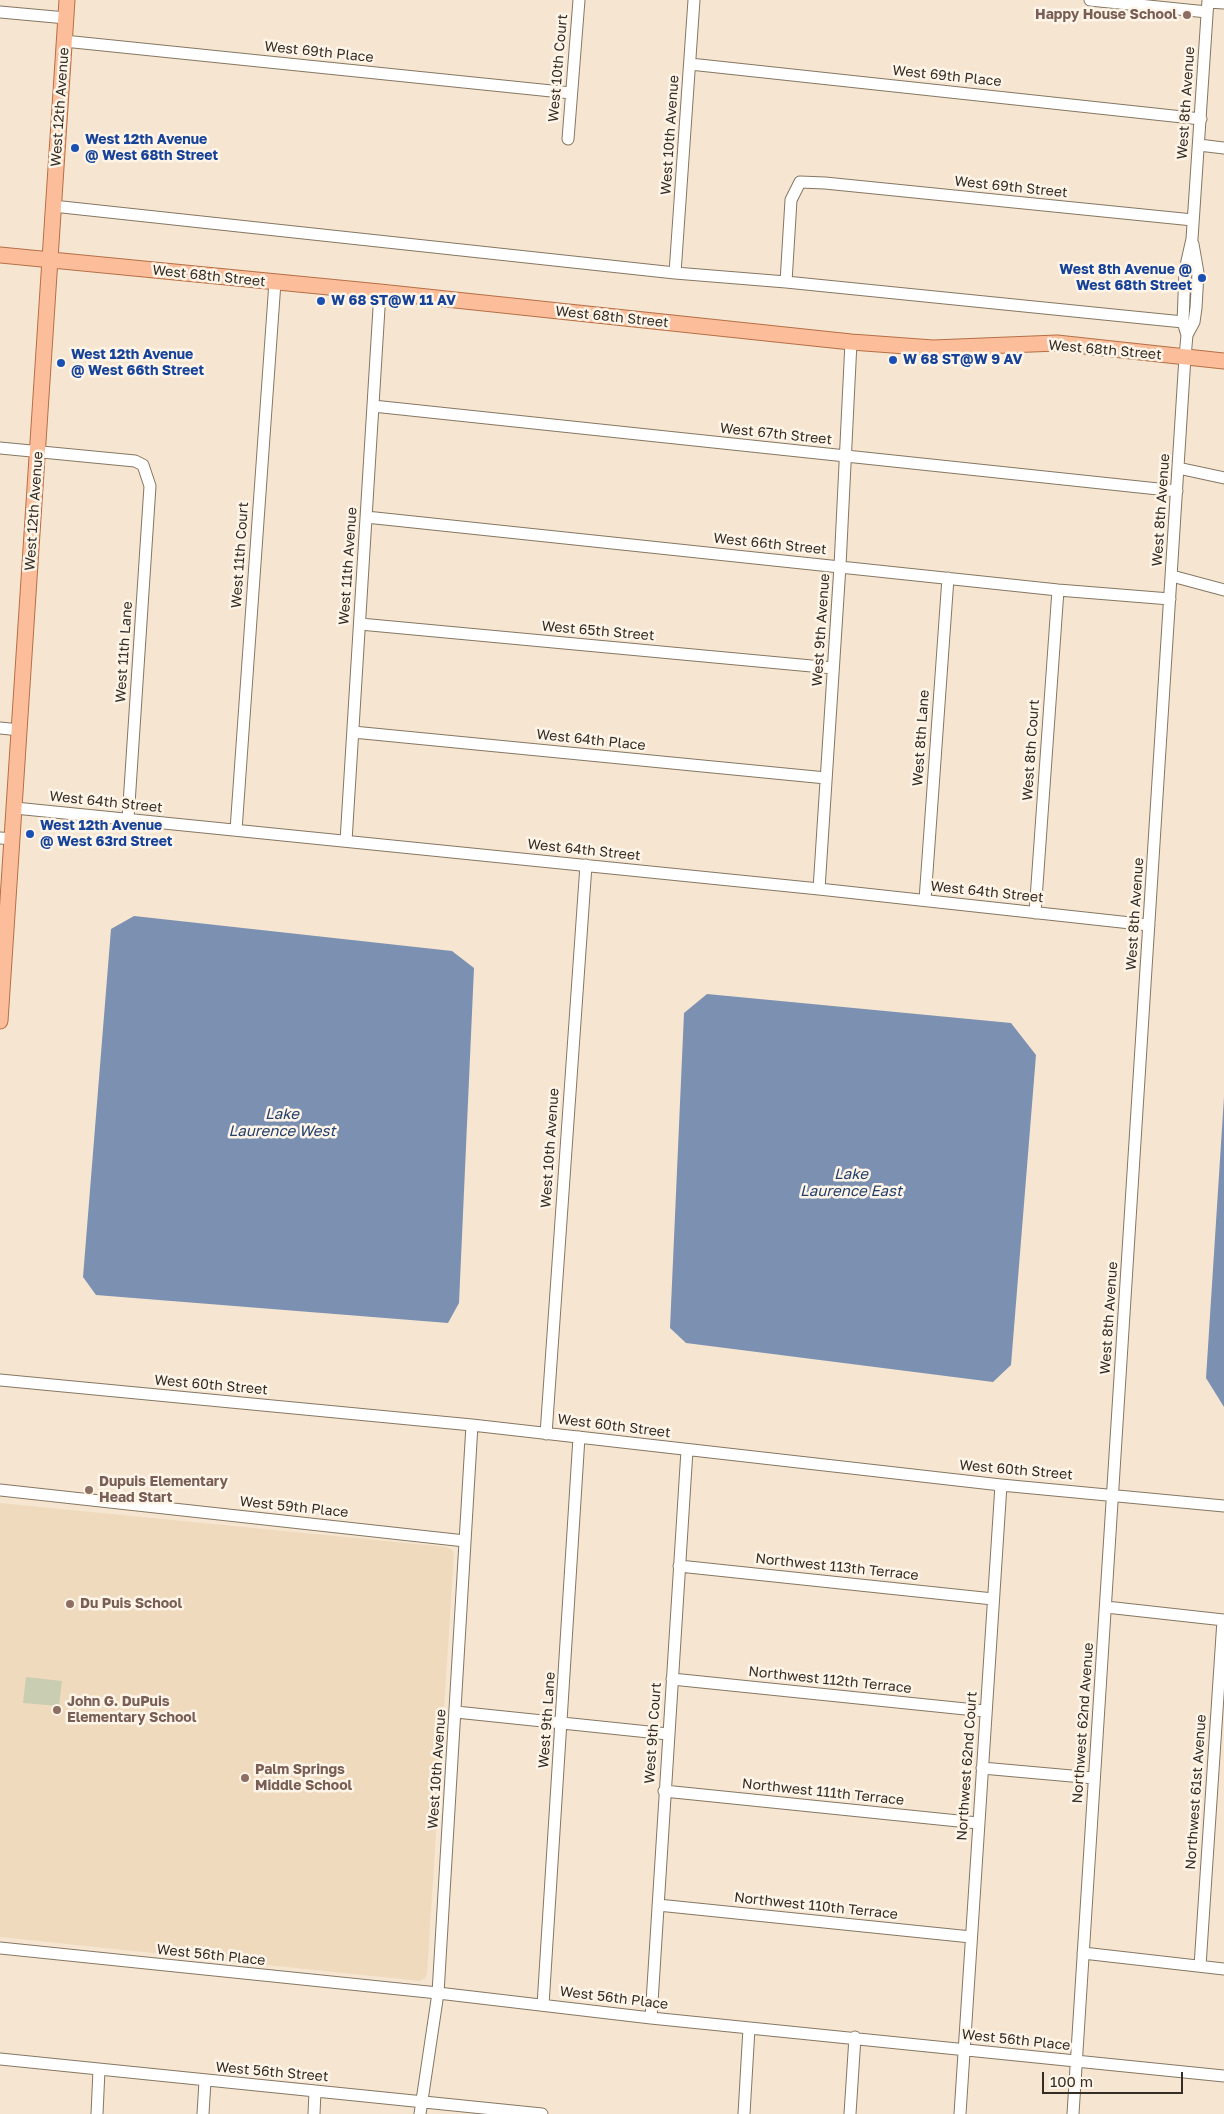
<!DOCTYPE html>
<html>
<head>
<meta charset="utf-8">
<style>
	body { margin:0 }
	#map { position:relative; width:1224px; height:2114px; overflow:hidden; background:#f6e6d1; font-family:"Golos Text",sans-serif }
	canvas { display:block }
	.scale { position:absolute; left:1042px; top:2072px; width:141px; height:22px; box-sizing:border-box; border:2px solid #342d25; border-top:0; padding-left:6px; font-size:15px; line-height:18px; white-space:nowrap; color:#342d25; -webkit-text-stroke:4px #fef5e8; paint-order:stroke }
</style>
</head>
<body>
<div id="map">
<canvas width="1224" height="2114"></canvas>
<div class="scale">100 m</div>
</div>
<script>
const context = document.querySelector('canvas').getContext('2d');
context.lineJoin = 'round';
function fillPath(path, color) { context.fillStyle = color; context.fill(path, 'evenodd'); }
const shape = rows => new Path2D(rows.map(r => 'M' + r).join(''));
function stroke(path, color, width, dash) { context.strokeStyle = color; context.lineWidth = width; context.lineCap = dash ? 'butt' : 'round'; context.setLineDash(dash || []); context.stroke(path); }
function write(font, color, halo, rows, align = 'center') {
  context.font = font + ' "Golos Text",sans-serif'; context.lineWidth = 5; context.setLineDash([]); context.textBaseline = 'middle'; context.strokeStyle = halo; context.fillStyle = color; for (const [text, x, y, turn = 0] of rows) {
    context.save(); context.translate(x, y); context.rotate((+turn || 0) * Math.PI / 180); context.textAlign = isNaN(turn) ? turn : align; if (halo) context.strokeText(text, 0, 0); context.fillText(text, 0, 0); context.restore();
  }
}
fillPath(shape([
	[0,1503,447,1547,452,1550,454,1553,427,1974,425,1978,420,1981,0,1937]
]), '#efdabe');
fillPath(shape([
	[26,1677,62,1681,59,1706,23,1703]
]), '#c9cdb2');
fillPath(shape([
	[134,916,452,951,474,968,459,1303,448,1323,96,1295,83,1277,111,929],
	[707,994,1011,1023,1036,1055,1011,1365,993,1382,686,1343,670,1328,684,1013],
	[1224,1097,1224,1407,1206,1378]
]), '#7c91b1');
const minor = shape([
	[1090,0,1207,12],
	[1208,2,1224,3],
	[0,12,66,18],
	[64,41,571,93],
	[690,64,1201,119],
	[568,139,579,0],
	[1199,145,1224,148],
	[53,206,675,273,786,282,1183,322],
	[675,273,694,0],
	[786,282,791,200,800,182,825,183,1193,220],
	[1187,335,1194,322,1196,308,1198,273,1193,244],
	[373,406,1177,491],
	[0,448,135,461,143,465,150,486,128,819],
	[1178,468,1224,478],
	[366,517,1058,590,1170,599],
	[1172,576,1224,590],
	[360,624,833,668],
	[0,728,20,730],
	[353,732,826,778],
	[15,808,819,889,1149,925],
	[236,830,275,282],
	[0,838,13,839],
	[346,841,380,292],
	[819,889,840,566,851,342],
	[925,900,948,578],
	[1035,913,1058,590],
	[0,1380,472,1425,1001,1485,1224,1506],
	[546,1434,586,865],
	[0,1490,465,1541],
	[679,1566,993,1599],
	[1106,1607,1224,1620],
	[672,1679,985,1711],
	[456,1712,668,1734],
	[982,1768,1094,1778],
	[664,1791,978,1823],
	[658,1905,971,1937],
	[0,1948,438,1993,651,2018,1224,2076],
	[1083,1953,1224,1969],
	[1200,1966,1223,1620],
	[543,2005,579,1437],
	[651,2018,687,1450],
	[0,2059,542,2114],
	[97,2114,99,2070],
	[203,2114,205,2081],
	[314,2114,315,2091],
	[420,2114,438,1993,472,1425],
	[744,2114,749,2028],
	[850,2114,855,2037],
	[960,2114,1001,1485],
	[1073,2114,1185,357,1187,335,1183,322,1185,270,1192,239,1208,0]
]);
const major = shape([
	[0,255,380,292,851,342,933,348,1057,343,1224,361],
	[0,1021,67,0]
]);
stroke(minor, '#857763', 13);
stroke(major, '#b56f46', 17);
stroke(minor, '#fff', 11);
stroke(major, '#fcbe9a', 15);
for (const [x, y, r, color] of [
	[1187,15,5,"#8d6e63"],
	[75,148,5,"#1a4fb4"],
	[1202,278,5,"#1a4fb4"],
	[321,301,5,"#1a4fb4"],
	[893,360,5,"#1a4fb4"],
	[61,363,5,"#1a4fb4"],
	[30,834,5,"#1a4fb4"],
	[89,1490,5,"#8d6e63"],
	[70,1604,5,"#8d6e63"],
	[57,1710,5,"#8d6e63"],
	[245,1778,5,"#8d6e63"]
]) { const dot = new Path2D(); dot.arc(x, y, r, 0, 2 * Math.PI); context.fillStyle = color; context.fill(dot); stroke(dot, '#fef5e8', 2); }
write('bold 14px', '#785e54', '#fef5e8', [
	["Happy House School",1177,15,"right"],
	["Dupuis Elementary",99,1482],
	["Head Start",99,1498],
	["Du Puis School",80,1604],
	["John G. DuPuis",67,1702],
	["Elementary School",67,1718],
	["Palm Springs",255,1770],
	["Middle School",255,1786]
], 'left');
write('14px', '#342d25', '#fef5e8', [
	["West 69th Place",319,52,6],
	["West 10th Court",558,68,-85],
	["West 69th Place",947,76,6],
	["West 8th Avenue",1186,103,-86],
	["West 12th Avenue",60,107,-86],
	["West 10th Avenue",670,135,-86],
	["West 69th Street",1011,187,6],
	["West 68th Street",209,276,6],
	["West 68th Street",612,317,6],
	["West 68th Street",1105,350,5],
	["West 67th Street",776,434,6],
	["West 8th Avenue",1161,510,-86],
	["West 12th Avenue",34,511,-86],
	["West 66th Street",770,544,6],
	["West 11th Court",240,555,-86],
	["West 11th Avenue",348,566,-86],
	["West 9th Avenue",821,630,-86],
	["West 65th Street",598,631,5],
	["West 11th Lane",124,652,-86],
	["West 8th Lane",921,738,-86],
	["West 64th Place",591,740,6],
	["West 8th Court",1031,750,-86],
	["West 64th Street",106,802,6],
	["West 64th Street",584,850,6],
	["West 64th Street",987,892,6],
	["West 8th Avenue",1135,914,-86],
	["West 10th Avenue",550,1148,-86],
	["West 8th Avenue",1109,1318,-86],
	["West 60th Street",211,1385,5],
	["West 60th Street",614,1426,7],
	["West 60th Street",1016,1470,5],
	["West 59th Place",294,1507,6],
	["Northwest 113th Terrace",837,1567,6],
	["Northwest 112th Terrace",830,1680,6],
	["West 9th Lane",547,1720,-86],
	["Northwest 62nd Avenue",1083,1723,-86],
	["West 9th Court",653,1733,-86],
	["Northwest 62nd Court",967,1766,-86],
	["West 10th Avenue",437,1769,-86],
	["Northwest 111th Terrace",823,1792,6],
	["Northwest 61st Avenue",1196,1792,-86],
	["Northwest 110th Terrace",816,1906,6],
	["West 56th Place",211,1955,6],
	["West 56th Place",614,1998,7],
	["West 56th Place",1016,2040,6],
	["West 56th Street",272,2072,5]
]);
write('bold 14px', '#164399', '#fef5e8', [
	["West 12th Avenue",85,140],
	["@ West 68th Street",85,156],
	["West 8th Avenue @",1192,270,"right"],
	["West 68th Street",1192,286,"right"],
	["W 68 ST@W 11 AV",331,301],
	["West 12th Avenue",71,355],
	["@ West 66th Street",71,371],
	["W 68 ST@W 9 AV",903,360],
	["West 12th Avenue",40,826],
	["@ West 63rd Street",40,842]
], 'left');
write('italic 15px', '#23406c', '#fef5e8', [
	["Lake",282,1114],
	["Laurence West",282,1131],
	["Lake",851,1174],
	["Laurence East",851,1191]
]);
</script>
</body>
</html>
